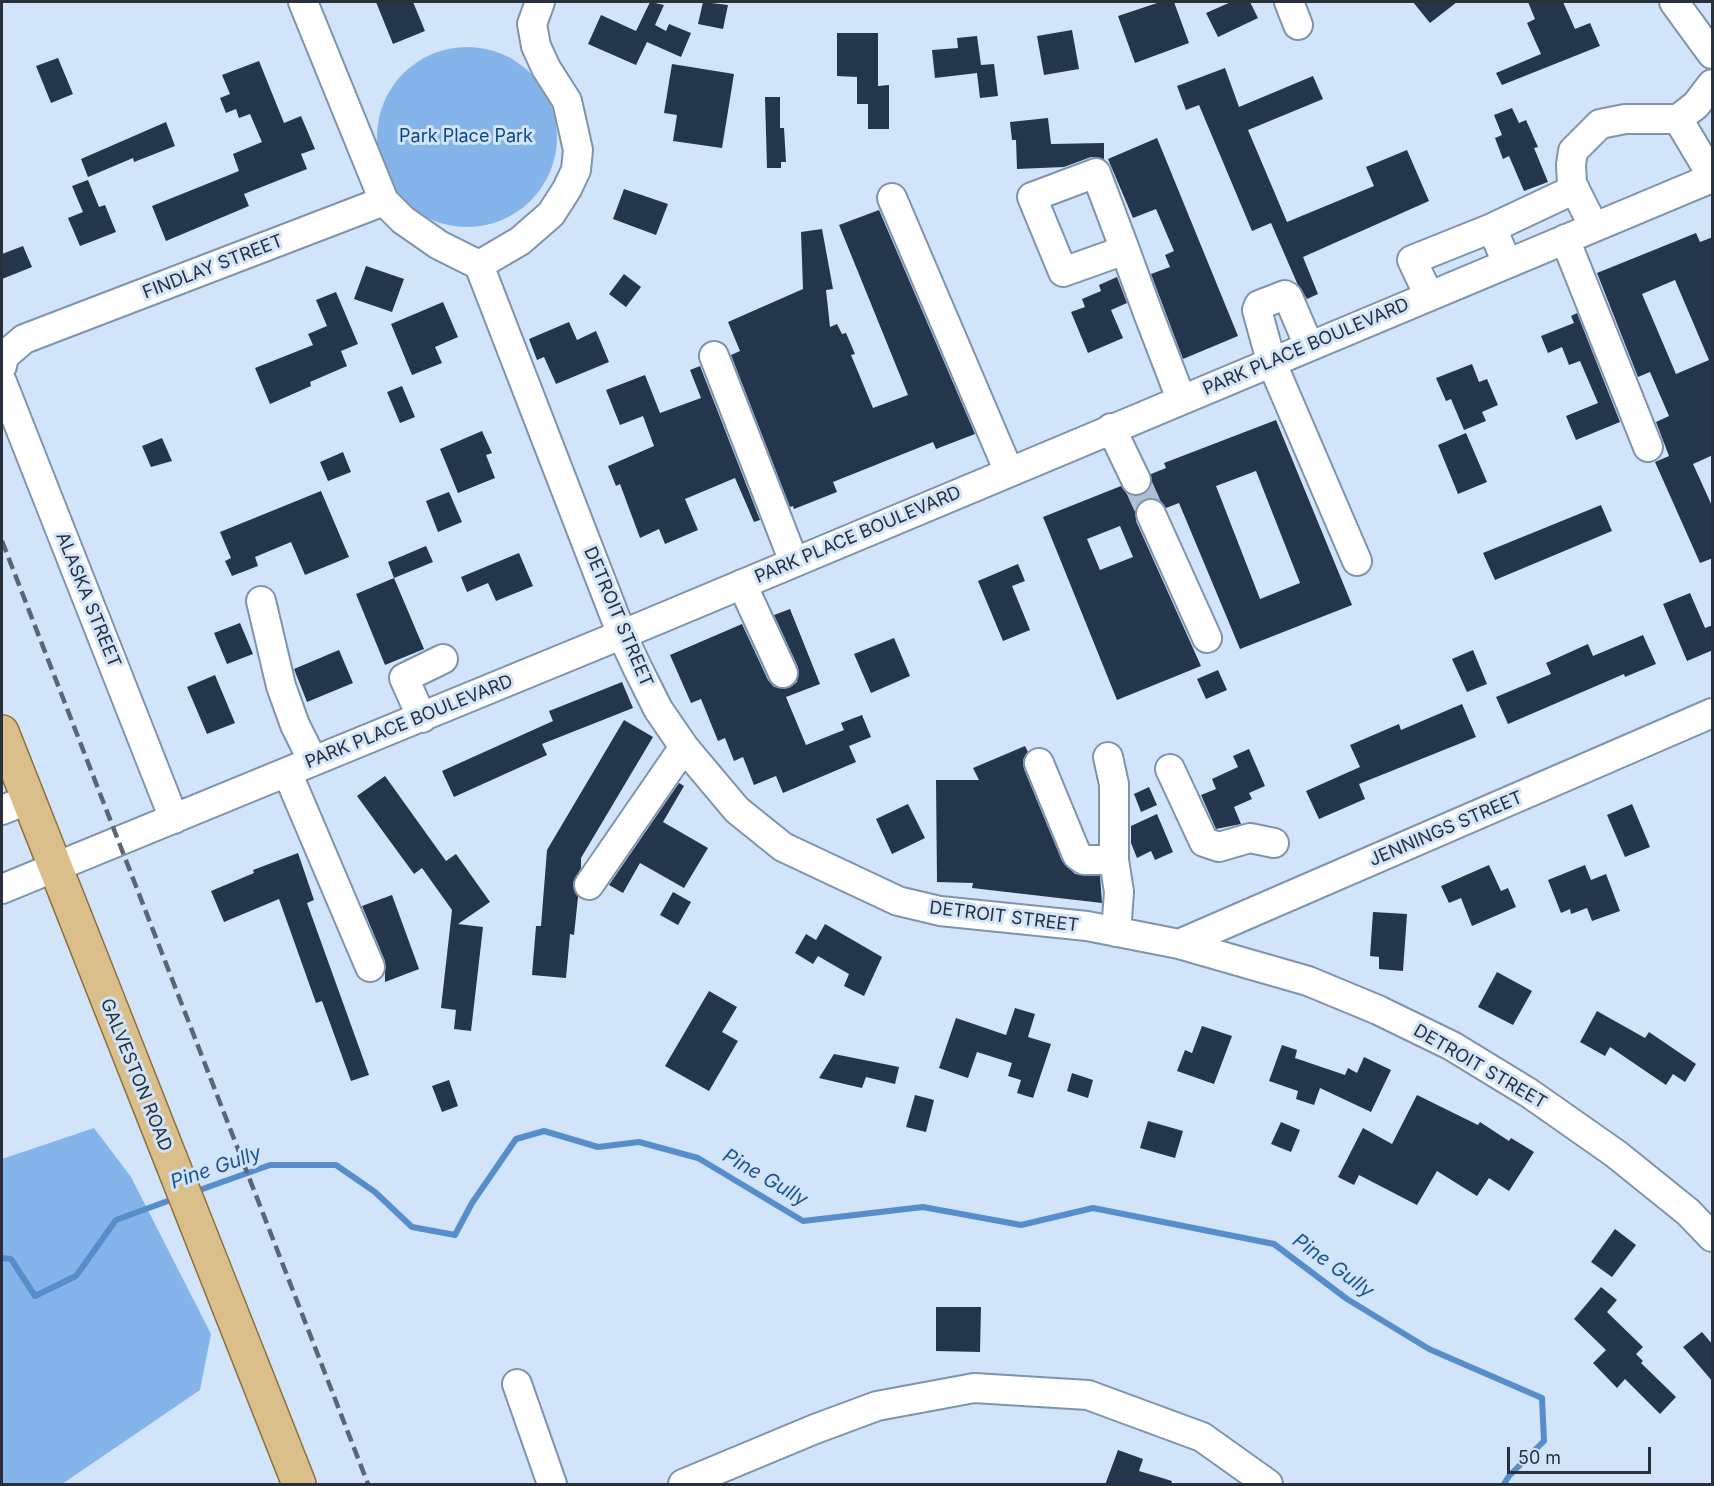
<!DOCTYPE html>
<html>
<head>
<meta charset="utf-8">
<style>
	body { margin:0 }
	#map { position:relative; width:1714px; height:1486px; overflow:hidden; background:#d2e4fa; font-family:Inter,sans-serif }
	canvas { display:block }
	.frame { position:absolute; inset:0; border:3px solid #28313b; pointer-events:none }
	.scale { position:absolute; left:1507px; top:1447px; width:144px; height:27px; box-sizing:border-box; border:3px solid #28313b; border-top:0; padding-left:8px; font-size:18px; line-height:21px; white-space:nowrap; color:#28313b; -webkit-text-stroke:4px #d2e4fa; paint-order:stroke }
</style>
</head>
<body>
<div id="map">
<canvas width="1714" height="1486"></canvas>
<div class="frame"></div>
<div class="scale">50 m</div>
</div>
<script>
const context = document.querySelector('canvas').getContext('2d');
context.lineJoin = 'round';
function fillPath(path, color) { context.fillStyle = color; context.fill(path, 'evenodd'); }
const shape = rows => new Path2D(rows.map(r => 'M' + r).join(''));
function stroke(path, color, width, dash) { context.strokeStyle = color; context.lineWidth = width; context.lineCap = dash ? 'butt' : 'round'; context.setLineDash(dash || []); context.stroke(path); }
function write(font, color, halo, rows, align = 'center') {
  context.font = font + ' Inter,sans-serif'; context.lineWidth = 6; context.setLineDash([]); context.textBaseline = 'middle'; context.strokeStyle = halo; context.fillStyle = color; for (const [text, x, y, turn = 0] of rows) {
    context.save(); context.translate(x, y); context.rotate((+turn || 0) * Math.PI / 180); context.textAlign = isNaN(turn) ? turn : align; if (halo) context.strokeText(text, 0, 0); context.fillText(text, 0, 0); context.restore();
  }
}
fillPath(shape([
	'377 137a90 90 0 1 1 180 0a90 90 0 1 1-180 0Z',
	[94,1128,131,1177,211,1334,200,1390,62,1484,2,1484,2,1159]
]), '#85b4ea');
stroke(shape([
	[194,1192,270,1165,336,1165,375,1192,412,1227,455,1235,472,1203,516,1139,544,1131,598,1147,639,1142,698,1158,803,1221,923,1207,1021,1225,1093,1208,1274,1244,1347,1299,1429,1349,1542,1398,1544,1441,1509,1476,1504,1484],
	[2,1258,11,1259,35,1296,76,1276,116,1220,176,1198]
]), '#578dca', 6);
fillPath(shape([
	[376,2,413,2,425,31,393,44],
	[650,2,664,5,655,25,666,31,669,24,691,33,681,57,647,42,636,65,588,44,601,15,636,31],
	[703,2,728,5,723,29,698,24],
	[1160,2,1174,2,1189,43,1135,63,1118,16],
	[1231,2,1250,2,1258,18,1218,37,1206,13],
	[1413,2,1457,2,1430,23],
	[1528,2,1563,2,1575,29,1590,23,1600,46,1502,85,1496,73,1541,54,1527,23,1535,19],
	[1072,30,1079,69,1044,75,1037,36],
	[837,33,878,33,878,86,889,85,889,129,868,129,868,104,857,104,857,77,837,76],
	[977,36,981,65,994,64,998,96,980,98,977,73,935,78,932,50,958,48,957,38],
	[58,58,73,94,51,103,36,66],
	[259,61,284,123,301,116,315,149,301,154,307,169,244,194,249,206,166,241,152,206,239,171,233,154,262,142,250,114,239,118,236,109,226,113,220,98,230,94,222,75],
	[672,64,734,74,722,148,673,141,677,115,664,113],
	[1225,68,1239,107,1313,76,1323,99,1248,130,1287,222,1374,186,1366,167,1407,150,1429,201,1303,257,1318,294,1307,299,1297,283,1271,223,1252,231,1199,105,1186,110,1177,86],
	[765,97,780,97,780,128,784,128,786,162,781,162,781,168,767,168],
	[1512,108,1519,123,1526,120,1538,147,1534,148,1548,182,1524,191,1509,156,1503,159,1495,138,1502,135,1494,115],
	[1048,118,1051,144,1104,143,1104,159,1091,157,1064,167,1017,169,1016,140,1012,140,1010,122],
	[166,122,175,146,134,162,133,158,88,177,81,159],
	[1157,138,1238,336,1183,359,1151,274,1170,267,1165,255,1174,251,1156,209,1133,218,1108,159],
	[88,180,99,207,105,205,116,232,80,246,68,218,83,212,72,186],
	[624,189,668,204,656,235,613,219],
	[879,210,975,434,936,449,933,442,833,482,837,492,794,509,793,506,790,507,731,355,740,351,728,322,803,289,801,232,822,229,833,289,826,290,830,327,837,324,842,334,846,333,855,354,851,355,873,408,908,395,839,225],
	[1696,233,1700,242,1713,237,1713,455,1693,464,1713,508,1713,558,1700,563,1655,462,1669,456,1656,422,1669,416,1650,372,1638,377,1597,273],
	[1675,280,1709,360,1676,374,1642,294],
	[23,246,32,267,2,279,2,254],
	[366,266,404,279,392,312,354,299],
	[624,274,641,287,626,307,609,294],
	[1117,277,1127,303,1111,310,1123,338,1088,353,1071,312,1085,307,1082,299,1101,291,1099,285],
	[336,292,358,344,341,351,347,366,310,382,311,386,270,404,255,368,313,345,308,334,327,326,316,300],
	[443,302,458,337,435,347,442,363,412,375,391,324],
	[1577,313,1620,422,1576,440,1566,416,1598,403,1580,361,1569,365,1562,347,1548,353,1541,336,1574,323,1571,316],
	[569,322,577,340,596,331,609,362,556,384,544,357,537,360,529,339],
	[1472,364,1479,382,1487,379,1498,405,1482,412,1486,421,1464,430,1451,399,1446,401,1436,378],
	[700,366,760,520,754,522,735,478,685,499,698,530,665,544,659,529,640,538,620,484,616,486,608,466,654,446,643,416,620,425,606,390,645,375,660,413,701,398,690,370],
	[402,386,415,417,400,423,387,392],
	[1276,420,1352,605,1240,649,1179,503,1166,508,1160,500,1145,499,1137,505,1136,521,1201,666,1117,700,1043,517,1121,486,1127,494,1143,495,1150,489,1151,474,1166,468,1164,463],
	[1256,471,1300,583,1260,599,1216,486],
	[1120,526,1133,557,1100,570,1087,539],
	[482,431,492,453,486,455,495,478,458,493,440,449],
	[1466,433,1487,482,1458,494,1438,445],
	[162,438,172,461,151,467,142,446],
	[343,452,351,472,328,481,320,462],
	[321,491,349,557,305,575,291,542,255,557,258,566,232,576,225,561,231,558,220,532],
	[449,492,462,522,438,532,426,501],
	[1601,505,1612,531,1495,580,1483,553],
	[426,546,433,562,394,578,388,562],
	[519,553,533,586,496,601,488,583,467,592,461,577],
	[1018,564,1025,581,1012,586,1030,630,1003,641,978,581],
	[394,578,424,649,385,665,356,594],
	[1690,593,1705,628,1713,625,1713,650,1687,661,1663,604],
	[790,609,820,684,786,697,806,745,844,730,841,723,862,715,871,737,849,746,856,762,783,793,776,776,754,785,743,757,734,761,725,738,718,741,701,699,691,703,670,655,742,624,768,680,774,687,789,688,797,682,798,667,774,615],
	[240,623,253,654,227,664,214,633],
	[1643,635,1656,664,1625,677,1624,674,1508,724,1496,697,1551,674,1546,663,1588,644,1593,656],
	[894,638,910,676,871,693,854,654],
	[339,650,353,683,307,702,294,669],
	[1473,650,1487,684,1467,692,1452,659],
	[1218,670,1227,690,1206,699,1197,679],
	[215,675,235,723,207,734,187,687],
	[622,682,633,708,542,744,547,755,454,797,442,771,553,721,549,711],
	[1462,704,1476,737,1359,784,1365,799,1319,819,1306,791,1360,767,1350,745,1399,724,1401,730],
	[624,720,653,737,581,858,581,868,573,883,578,897,574,935,570,934,566,978,532,975,536,926,541,926,547,850],
	[1025,746,1028,752,1023,760,1024,769,1062,861,1075,874,1100,876,1102,903,972,888,973,883,937,882,936,780,979,780,973,768],
	[1249,749,1265,786,1249,793,1252,799,1234,807,1241,824,1216,829,1201,795,1216,789,1212,779,1238,767,1233,756],
	[385,776,446,861,456,854,490,902,458,924,483,927,471,1031,454,1029,456,1010,441,1008,452,910,422,868,414,874,357,796],
	[679,783,684,786,663,822,708,848,684,888,640,863,623,893,609,885],
	[1149,787,1157,805,1141,812,1134,794],
	[908,804,925,838,892,854,876,819],
	[1632,804,1650,847,1625,857,1607,815],
	[1157,814,1173,852,1155,860,1151,851,1137,858,1131,843,1131,826],
	[298,853,314,900,307,903,369,1075,351,1081,322,1001,316,1003,279,899,224,922,211,891,254,873,253,870],
	[1489,865,1501,891,1508,888,1516,907,1472,926,1461,898,1449,903,1441,886],
	[1585,865,1591,880,1606,874,1620,911,1592,921,1587,908,1571,914,1570,909,1561,913,1548,880],
	[673,892,691,902,678,925,660,915],
	[392,895,419,969,385,982,385,961,362,906],
	[1373,912,1407,914,1403,971,1379,969,1379,957,1370,956],
	[825,924,882,957,864,996,844,986,849,974,818,956,813,964,795,953,806,934,816,940],
	[1497,972,1532,991,1513,1025,1478,1007],
	[709,991,737,1007,722,1032,738,1041,709,1091,665,1066],
	[1015,1008,1035,1014,1028,1037,1051,1044,1033,1098,1017,1093,1021,1080,1008,1076,1012,1063,977,1052,968,1078,939,1068,956,1018,1006,1035],
	[1597,1011,1645,1038,1649,1032,1696,1064,1685,1082,1673,1074,1666,1085,1610,1047,1605,1056,1580,1042],
	[1202,1026,1232,1036,1214,1084,1177,1071,1185,1050,1192,1053],
	[1282,1045,1297,1050,1295,1058,1345,1075,1348,1068,1357,1073,1364,1057,1391,1070,1371,1112,1320,1088,1314,1105,1296,1099,1298,1091,1269,1081],
	[834,1054,899,1067,895,1084,866,1077,862,1088,819,1078],
	[1072,1073,1093,1080,1088,1098,1067,1091],
	[449,1080,458,1106,442,1112,432,1086],
	[915,1095,934,1100,926,1132,906,1127],
	[1417,1095,1478,1125,1480,1122,1509,1141,1511,1138,1534,1152,1509,1191,1489,1178,1477,1196,1437,1171,1417,1205,1359,1175,1354,1185,1338,1177,1363,1128,1392,1144],
	[1148,1121,1183,1131,1175,1158,1140,1148],
	[1281,1122,1300,1130,1291,1152,1271,1144],
	[1615,1229,1636,1245,1612,1277,1591,1262],
	[1601,1287,1617,1300,1607,1312,1643,1347,1636,1354,1643,1361,1641,1363,1676,1397,1660,1414,1625,1379,1617,1388,1593,1363,1606,1350,1574,1319],
	[936,1307,981,1307,980,1352,936,1351],
	[1702,1332,1713,1345,1713,1382,1683,1347],
	[1118,1450,1143,1459,1139,1471,1172,1481,1171,1485,1105,1485]
]), '#24364b');
stroke(shape([
	[1136,480,1151,514]
]), '#b0c0d4', 28, [28, 14]);
const minor = shape([
	[303,2,384,201,403,220,439,245,479,265,520,241,551,214,567,189,576,170,578,150,567,101,546,68,536,46,532,24,540,2],
	[1289,2,1298,25],
	[1674,2,1712,54],
	[1678,119,1696,105,1712,84],
	[892,198,1009,472],
	[1594,227,1572,184,1571,165,1573,151,1600,124,1625,119,1678,119,1712,176],
	[1565,239,1648,447],
	[1125,250,1063,272,1032,197,1096,173,1125,250,1148,313,1181,399],
	[1507,263,1492,228,1575,189],
	[479,265,622,635,637,667,658,709,684,747,737,810,783,847,898,901,940,911,1087,926,1179,944,1308,981,1378,1010,1452,1046,1529,1093,1616,1154,1688,1212,1712,1237],
	[1429,296,1412,260,1492,228],
	[1309,346,1288,297,1285,295,1259,305,1257,310,1271,361,1357,561],
	[714,356,794,562],
	[2,366,4,356,24,339,384,201],
	[2,382,174,819],
	[1111,428,1136,480],
	[1151,514,1207,638],
	[742,584,783,673],
	[261,601,281,686,295,725,313,761],
	[422,718,404,678,443,659],
	[1108,757,1114,784,1114,860,1119,892,1116,932],
	[1039,763,1077,855,1084,860,1114,860],
	[1170,769,1204,842,1219,847,1250,838,1274,843],
	[287,772,370,967],
	[2,810,27,800],
	[589,885,684,747],
	[2,889,645,625,1712,178],
	[1179,944,1712,713],
	[517,1384,552,1484],
	[683,1484,815,1429,877,1406,974,1388,1088,1395,1202,1437,1268,1484]
]);
const major = shape([
	[2,732,299,1484]
]);
stroke(minor, '#7e93ac', 32);
stroke(major, '#8d713c', 36);
stroke(minor, '#fff', 28);
stroke(major, '#dbbf8a', 33);
stroke(shape([
	[2,541,368,1484]
]), '#5b6674', 4.5, [12, 6]);
write('18px', '#0e4880', '#d2e4fa', [
	["Park Place Park",466,137]
]);
write('18px', '#28313b', '#d2e4fa', [
	["FINDLAY STREET",213,267,-21],
	["PARK PLACE BOULEVARD",1306,347,-23],
	["PARK PLACE BOULEVARD",858,535,-23],
	["ALASKA STREET",88,600,68],
	["DETROIT STREET",618,617,67],
	["PARK PLACE BOULEVARD",409,722,-22],
	["JENNINGS STREET",1446,829,-23],
	["DETROIT STREET",1004,917,7],
	["DETROIT STREET",1480,1067,30],
	["GALVESTON ROAD",136,1075,68]
]);
write('italic 20px', '#1e558f', '#d2e4fa', [
	["Pine Gully",216,1168,-19],
	["Pine Gully",765,1178,30],
	["Pine Gully",1333,1266,36]
]);
</script>
</body>
</html>
